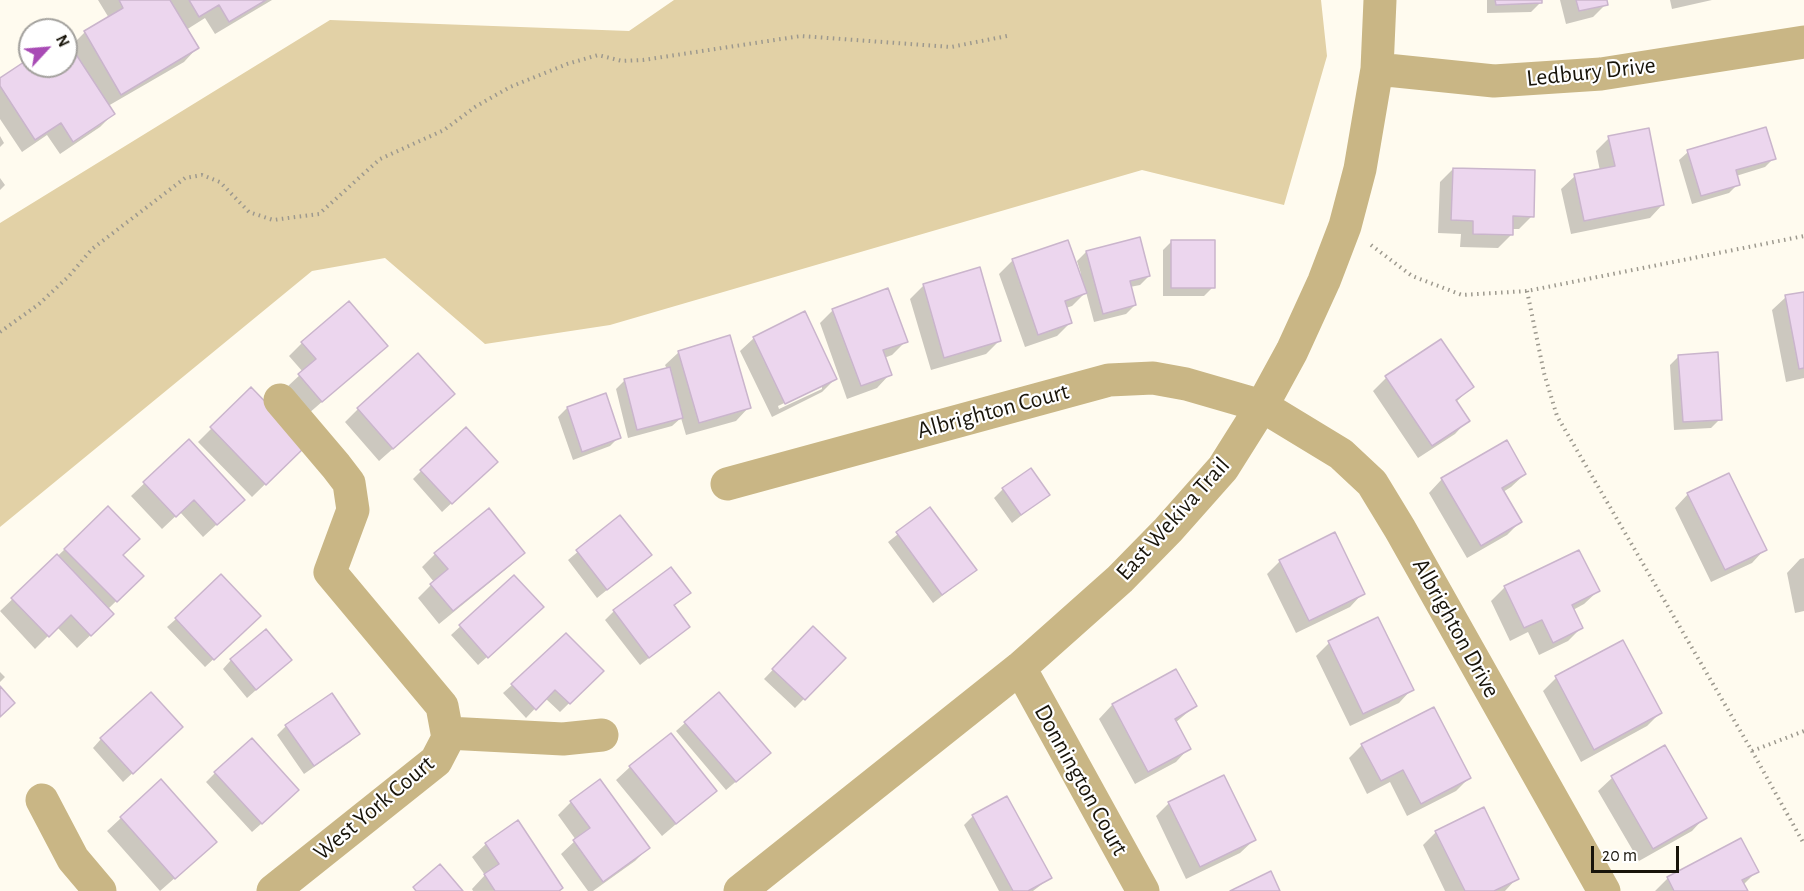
<!DOCTYPE html>
<html>
<head>
<meta charset="utf-8">
<style>
	body { margin:0 }
	#map { position:relative; width:1804px; height:891px; overflow:hidden; background:#fffbef; font-family:"Alegreya Sans",sans-serif }
	canvas { display:block }
	.north { position:absolute; left:18px; top:18px; width:60px; height:60px; box-sizing:border-box; background:#fff; border:2px solid #a3a19d; border-radius:50%; rotate:64deg; font-size:16px; font-weight:700; line-height:24px; text-align:center; color:#18140a }
	.north::after { content:''; display:block; margin:auto; width:21px; height:27px; background:#a84bb5; clip-path:polygon(50% 0,100% 100%,50% 72%,0 100%) }
	.scale { position:absolute; left:1591px; top:846px; width:88px; height:27px; box-sizing:border-box; border:3px solid #18140a; border-top:0; padding-left:8px; font-size:18px; line-height:21px; white-space:nowrap; color:#18140a; -webkit-text-stroke:4px #fff; paint-order:stroke }
</style>
</head>
<body>
<div id="map">
<canvas width="1804" height="891"></canvas>
<div class="north">N</div>
<div class="scale">20 m</div>
</div>
<script>
const context = document.querySelector('canvas').getContext('2d');
context.lineJoin = 'round';
function fillPath(path, color) { context.fillStyle = color; context.fill(path, 'evenodd'); }
const shape = rows => new Path2D(rows.map(r => 'M' + r).join(''));
function stroke(path, color, width, dash) { context.strokeStyle = color; context.lineWidth = width; context.lineCap = dash ? 'butt' : 'round'; context.setLineDash(dash || []); context.stroke(path); }
function write(font, color, halo, rows, align = 'center') {
  context.font = font + ' "Alegreya Sans",sans-serif'; context.lineWidth = 4.5; context.setLineDash([]); context.textBaseline = 'middle'; context.strokeStyle = halo; context.fillStyle = color; for (const [text, x, y, turn = 0] of rows) {
    context.save(); context.translate(x, y); context.rotate((+turn || 0) * Math.PI / 180); context.textAlign = isNaN(turn) ? turn : align; if (halo) context.strokeText(text, 0, 0); context.fillText(text, 0, 0); context.restore();
  }
}
fillPath(shape([
	[674,0,1321,0,1327,56,1284,205,1142,170,610,325,485,344,385,258,312,271,0,527,0,223,330,20,629,31]
]), '#e2d1a6');
fillPath(shape([
	[98,0,272,0,215,34,205,18,186,30,197,48,184,62,108,106,113,114,100,127,60,154,47,135,22,152,0,119,0,80,30,60,30,66,66,66,66,42,70,47,85,32,109,18],
	[1487,0,1540,0,1540,3,1531,12,1487,13],
	[1560,0,1605,0,1606,4,1593,17,1566,24],
	[1670,0,1712,0,1672,9],
	[0,136,4,143,0,147],
	[1609,138,1663,204,1650,218,1571,234,1561,189,1575,176,1600,171,1596,151],
	[1688,152,1774,158,1765,167,1736,176,1738,184,1729,193,1692,204,1679,160],
	[1453,169,1532,216,1519,229,1512,229,1511,235,1498,248,1460,247,1461,234,1438,233,1440,182],
	[0,178,5,185,0,190],
	[1172,241,1213,287,1204,296,1163,296,1163,250],
	[1067,242,1079,275,1081,274,1077,261,1086,252,1149,276,1140,285,1130,287,1135,305,1126,314,1094,322,1086,292,1072,306,1066,308,1071,322,1057,336,1025,347,999,274,1012,261],
	[924,285,999,341,986,354,931,370,910,299],
	[1804,293,1804,378,1786,382,1772,310,1786,297],
	[833,310,906,341,892,355,884,358,890,374,877,388,847,399,820,323],
	[754,338,835,379,822,392,772,417,740,351],
	[822,385,822,389,779,409,778,406],
	[302,343,386,346,308,414,286,388,303,372,289,356],
	[679,352,749,407,736,421,686,435,681,418,672,426,628,438,616,389,625,380,667,369,665,365],
	[1679,356,1720,419,1711,428,1674,430,1670,365],
	[1386,378,1472,387,1456,402,1468,420,1455,434,1418,458,1373,391],
	[251,389,305,445,252,497,198,442],
	[440,407,379,461,345,422,358,409],
	[567,408,619,437,610,446,573,460,558,417],
	[189,441,229,513,203,537,180,512,162,529,131,496],
	[487,470,442,512,413,479,421,471],
	[1030,470,1048,494,1012,523,994,498,1003,489],
	[1525,474,1511,487,1503,492,1520,522,1507,535,1467,558,1429,493,1442,479],
	[1688,494,1765,549,1752,563,1711,582,1675,508],
	[108,508,121,556,142,576,108,609,99,627,77,648,57,627,35,649,0,611],
	[930,509,975,570,933,603,888,542],
	[620,517,650,555,597,598,568,560],
	[1578,552,1598,591,1584,604,1573,610,1582,627,1568,641,1539,655,1528,632,1510,641,1491,601,1504,588],
	[523,553,510,566,439,624,418,598,434,582,422,567,435,554],
	[1804,558,1804,611,1795,613,1787,573,1800,559],
	[1280,561,1363,593,1350,607,1296,633,1267,574],
	[514,577,533,616,478,665,451,635],
	[689,593,673,607,688,627,640,665,605,620,614,611],
	[176,619,250,625,205,667,167,627],
	[813,628,844,658,795,708,764,679],
	[1329,643,1412,689,1399,703,1350,726,1316,656],
	[231,660,290,660,247,698,223,669],
	[602,671,560,712,545,698,526,718,503,693,512,685],
	[1176,671,1195,706,1175,723,1189,748,1176,762,1135,784,1099,719,1112,705],
	[0,672,5,677,0,682],
	[1556,678,1660,713,1647,726,1581,762,1543,691],
	[685,723,760,761,726,790,676,731],
	[286,726,359,734,350,742,304,774,277,735],
	[670,735,715,791,662,836,616,780,630,767],
	[172,736,123,782,93,748,101,739],
	[1362,745,1469,778,1456,791,1407,816,1390,782,1367,794,1349,758],
	[1664,747,1705,817,1692,831,1639,861,1598,791,1612,778],
	[215,773,289,799,252,832,206,782],
	[161,781,201,855,160,891,107,831],
	[571,802,648,848,635,861,593,891,588,891,561,854,576,840,558,815],
	[1169,803,1254,840,1240,853,1186,879,1156,816],
	[973,816,1050,878,1033,891,999,891,964,825],
	[1436,832,1517,878,1505,891,1445,891,1423,845],
	[486,844,558,891,473,891,472,889,485,875,472,857],
	[1757,871,1743,885,1747,891,1655,891,1668,878]
]), '#0003');
const building = shape([
	[119,0,170,0,199,48,121,95,84,31,123,8,119,0],
	[189,0,266,0,229,22,219,5,199,17,189,0],
	[1495,0,1542,0,1542,3,1496,5,1495,0],
	[1576,0,1607,0,1608,5,1579,11,1576,0],
	[66,39,115,114,73,142,61,123,35,140,0,86,0,78,30,58,30,66,66,66,66,39],
	[1766,127,1776,159,1736,170,1740,185,1701,196,1687,150,1766,127],
	[1649,128,1664,205,1584,221,1574,174,1615,166,1608,136,1649,128],
	[1453,168,1535,170,1534,217,1513,216,1513,235,1473,234,1473,221,1451,220,1453,168],
	[1140,237,1150,276,1130,281,1136,305,1103,314,1086,251,1140,237],
	[1068,240,1087,293,1065,301,1072,323,1038,335,1012,259,1068,240],
	[1171,240,1215,240,1215,288,1171,288,1171,240],
	[980,267,1001,341,944,358,923,284,980,267],
	[888,288,908,342,883,350,892,375,861,386,832,309,888,288],
	[1804,292,1804,368,1799,369,1785,295,1804,292],
	[349,301,388,346,322,402,298,374,316,359,301,342,349,301],
	[805,311,837,379,785,404,753,337,805,311],
	[730,335,751,408,699,423,678,351,730,335],
	[1441,339,1474,387,1456,400,1470,421,1432,446,1385,376,1441,339],
	[1718,352,1722,420,1683,422,1678,355,1718,352],
	[418,353,455,394,393,449,357,408,418,353],
	[670,367,683,418,637,430,624,379,670,367],
	[251,387,307,445,266,485,210,427,251,387],
	[606,393,621,438,582,452,567,407,606,393],
	[466,427,498,462,452,504,420,470,466,427],
	[189,439,245,500,217,525,194,500,176,517,143,482,189,439],
	[1507,440,1526,474,1502,488,1522,522,1481,546,1441,478,1507,440],
	[1031,468,1050,495,1021,515,1002,488,1031,468],
	[1729,473,1767,550,1725,570,1687,493,1729,473],
	[108,506,140,539,123,555,144,576,117,602,64,549,108,506],
	[930,507,977,570,942,595,896,532,930,507],
	[489,508,525,553,453,611,430,584,448,569,434,553,489,508],
	[620,515,652,555,607,590,576,550,620,515],
	[1335,532,1365,594,1309,621,1279,560,1335,532],
	[1579,550,1600,591,1572,605,1583,628,1553,643,1542,620,1524,628,1504,586,1579,550],
	[57,554,114,614,91,636,71,615,49,637,11,598,57,554],
	[671,567,691,593,674,605,690,627,649,658,613,610,671,567],
	[221,574,261,616,214,660,175,618,221,574],
	[514,575,544,607,488,658,459,625,514,575],
	[1378,617,1414,690,1363,714,1328,641,1378,617],
	[813,626,846,658,805,700,772,669,813,626],
	[266,629,292,660,256,690,230,659,266,629],
	[566,633,604,671,570,704,555,690,536,710,511,684,566,633],
	[1623,640,1662,713,1594,750,1555,676,1623,640],
	[1176,669,1197,706,1175,719,1191,749,1148,772,1112,704,1176,669],
	[0,686,15,703,0,717,0,686],
	[151,692,183,727,133,774,100,738,151,692],
	[719,692,771,753,736,782,684,722,719,692],
	[332,693,360,734,314,766,285,725,332,693],
	[1434,707,1471,778,1421,804,1403,770,1381,781,1361,744,1434,707],
	[671,733,717,791,676,824,629,766,671,733],
	[252,738,299,790,262,824,214,772,252,738],
	[1665,745,1707,818,1653,849,1611,776,1665,745],
	[1224,775,1256,840,1200,867,1168,802,1224,775],
	[161,779,217,842,175,879,120,817,161,779],
	[600,779,650,848,603,882,573,840,590,828,570,801,600,779],
	[1007,796,1052,878,1028,891,1013,891,972,815,1007,796],
	[1484,807,1519,879,1494,891,1465,891,1435,831,1484,807],
	[518,820,563,888,559,891,495,891,484,874,499,864,485,843,518,820],
	[1741,838,1759,872,1742,880,1748,891,1674,891,1667,877,1741,838],
	[440,864,463,891,416,891,413,887,440,864],
	[1271,871,1280,891,1230,891,1271,871]
]);
fillPath(building, '#ecd6ee');
stroke(building, '#cab5cc', 1.5);
stroke(shape([
	[1371,245,1412,276,1462,295,1527,291,1804,236],
	[1527,291,1544,373,1557,416,1752,751,1804,844],
	[0,332,39,304,69,276,92,249,185,178,202,175,220,182,249,212,273,220,319,214,380,159,444,130,475,107,510,87,567,64,598,55,622,61,643,60,801,36,951,47,1007,36],
	[1752,751,1804,731]
]), '#9d998e', 4, [1.5, 4.5]);
stroke(shape([
	[1377,69,1494,81,1601,74,1804,42],
	[727,484,1109,380,1153,378,1186,384,1262,406,1341,454,1372,483,1400,529,1604,891],
	[1020,668,1143,891],
	[447,733,563,739,602,735],
	[42,800,73,859,100,891],
	[273,891,436,761,448,738,442,706,330,572,353,510,349,483,336,466,280,400],
	[740,891,1020,668,1120,579,1168,530,1223,468,1262,406,1292,351,1324,281,1345,226,1360,169,1377,69,1380,0]
]), '#c9b685', 33);
write('24px', '#18140a', '#fff', [
	["Ledbury Drive",1591,72,-6],
	["Albrighton Court",993,411,-15],
	["East Wekiva Trail",1173,519,-48],
	["Albrighton Drive",1456,628,61],
	["Donnington Court",1081,780,61],
	["West York Court",374,808,-40]
]);
</script>
</body>
</html>
